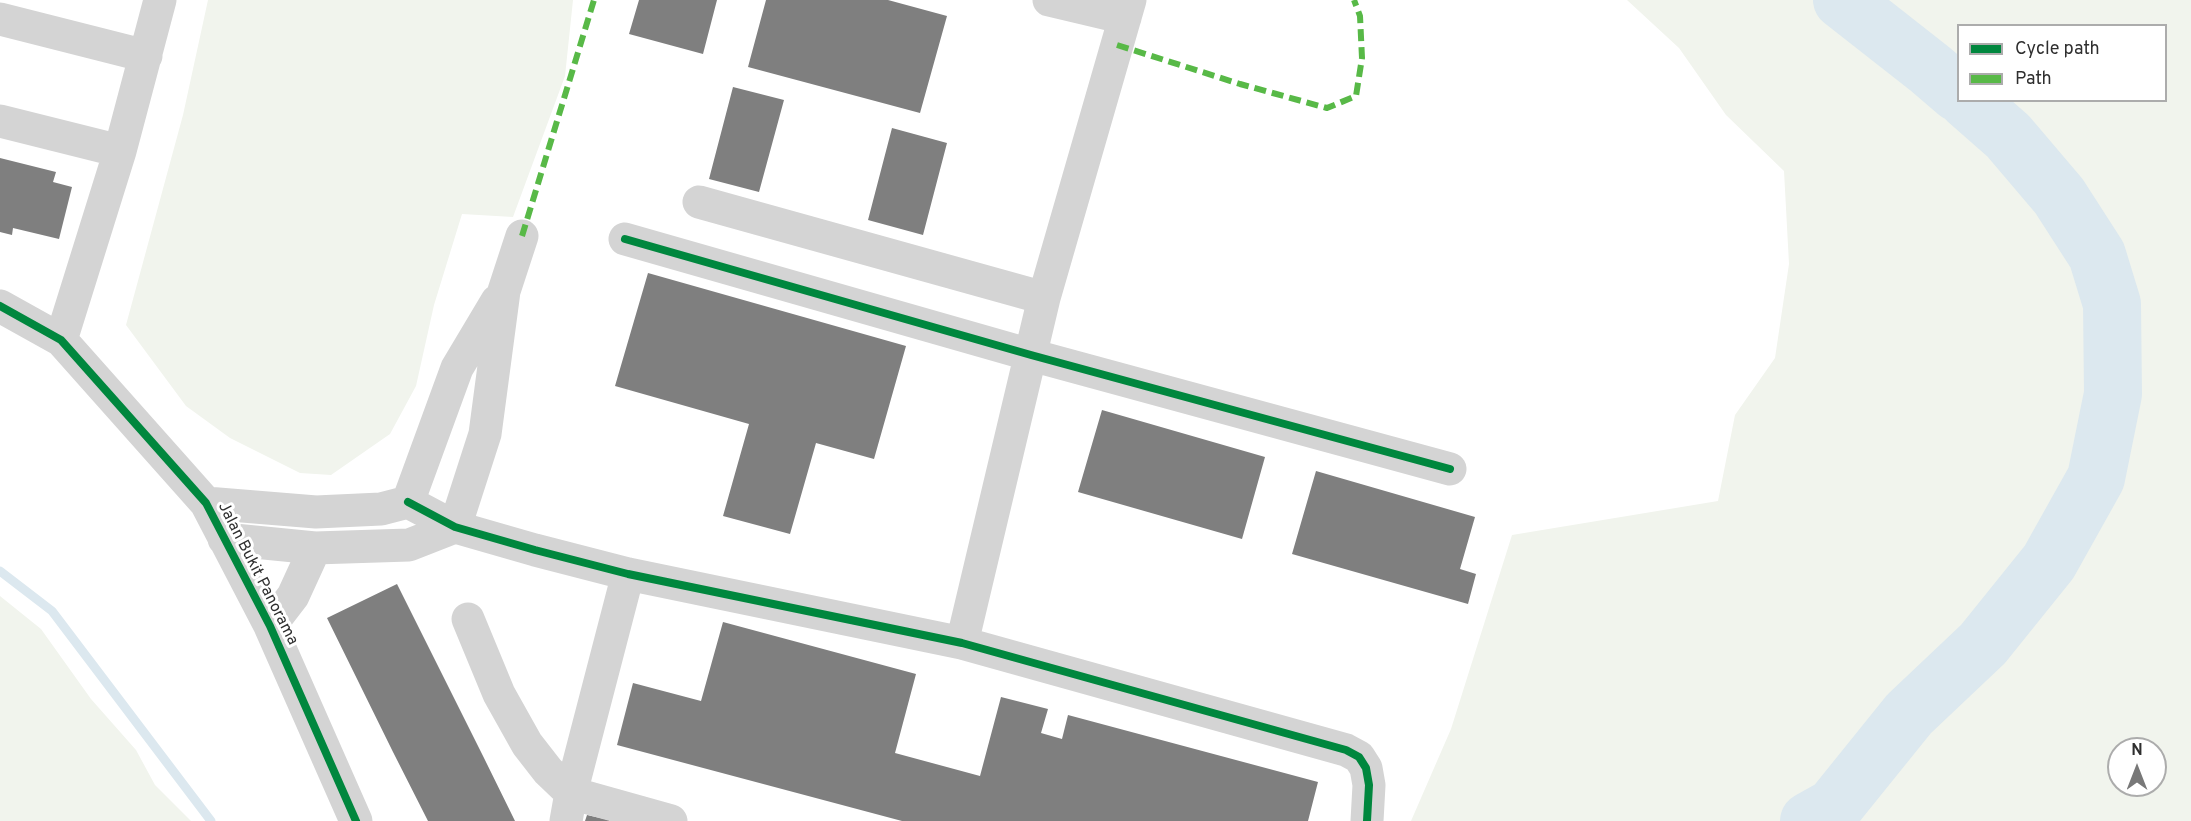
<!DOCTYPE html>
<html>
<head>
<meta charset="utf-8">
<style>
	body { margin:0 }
	#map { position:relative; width:2191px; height:821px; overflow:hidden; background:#fff; font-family:Overpass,sans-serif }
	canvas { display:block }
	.legend { position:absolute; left:1957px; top:24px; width:210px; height:78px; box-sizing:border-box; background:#fff; border:2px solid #acacac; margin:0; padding:8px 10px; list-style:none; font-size:18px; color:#2f2f2f }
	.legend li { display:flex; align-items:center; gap:12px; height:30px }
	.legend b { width:30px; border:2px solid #acacac }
	.north { position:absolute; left:2107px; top:737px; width:60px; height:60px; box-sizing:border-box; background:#fff; border:2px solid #acacac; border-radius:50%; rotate:0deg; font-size:16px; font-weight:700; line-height:24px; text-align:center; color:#2f2f2f }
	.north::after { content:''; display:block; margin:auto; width:21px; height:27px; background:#787878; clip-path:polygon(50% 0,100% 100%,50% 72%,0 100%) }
</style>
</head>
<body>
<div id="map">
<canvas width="2191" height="821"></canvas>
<ul class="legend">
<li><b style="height:8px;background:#00873e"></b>Cycle path</li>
<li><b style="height:8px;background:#58b947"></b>Path</li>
</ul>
<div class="north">N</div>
</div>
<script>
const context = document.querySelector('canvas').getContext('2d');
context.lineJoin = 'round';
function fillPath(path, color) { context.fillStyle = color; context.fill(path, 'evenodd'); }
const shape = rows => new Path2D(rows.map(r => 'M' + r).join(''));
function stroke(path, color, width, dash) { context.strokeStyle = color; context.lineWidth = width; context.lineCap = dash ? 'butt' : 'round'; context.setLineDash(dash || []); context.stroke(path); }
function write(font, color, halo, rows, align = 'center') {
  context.font = font + ' Overpass,sans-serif'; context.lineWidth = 6; context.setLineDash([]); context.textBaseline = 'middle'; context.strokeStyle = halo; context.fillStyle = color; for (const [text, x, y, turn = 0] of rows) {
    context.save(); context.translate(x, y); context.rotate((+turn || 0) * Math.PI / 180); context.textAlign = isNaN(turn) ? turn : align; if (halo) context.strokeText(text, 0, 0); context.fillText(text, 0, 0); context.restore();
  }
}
fillPath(shape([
	[208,0,573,0,565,76,513,217,462,214,434,305,416,386,390,434,331,475,300,473,230,438,186,406,126,325,183,115],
	[1627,0,2191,0,2191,821,1411,821,1451,729,1512,535,1718,501,1735,415,1775,358,1789,264,1784,171,1726,115,1679,48],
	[1958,26,2166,26,2166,100,1958,100],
	[2119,749,2155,749,2155,785,2119,785],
	[0,596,41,629,91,699,136,750,155,785,191,821,0,821]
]), '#f1f4ed');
stroke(shape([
	[0,571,52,611,211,821]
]), '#dce8ef', 9);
stroke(shape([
	[1842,0,1930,69,1958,93],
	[1809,821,1834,807,1909,714,1983,644,2049,562,2096,478,2113,394,2112,304,2097,255,2059,196,2008,136,1967,100]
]), '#dce8ef', 58);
fillPath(shape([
	[639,0,717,0,703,54,629,34],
	[766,0,888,0,947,16,920,113,748,67],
	[733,87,784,100,759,192,709,179],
	[892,128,947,143,923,235,868,220],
	[0,158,56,172,53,182,72,187,59,239,13,228,12,235,0,232],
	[648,273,906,346,874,459,816,443,790,534,723,516,749,424,615,386],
	[1102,410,1265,457,1242,539,1078,492],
	[1316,471,1475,517,1460,569,1476,574,1468,604,1292,554],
	[397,584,484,758,515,821,428,821,393,752,327,618],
	[723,622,916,674,895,753,980,776,1001,697,1048,709,1041,733,1062,739,1068,715,1318,782,1308,821,902,821,617,745,633,683,701,701],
	[587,815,609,820,609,821,585,821]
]), '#7f7f7f');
stroke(shape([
	[1049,0,1125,18],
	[0,19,146,56],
	[0,121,120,151],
	[699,202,1044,298],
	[625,239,1031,355,1450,469],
	[0,306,61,340,206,503,270,626,356,821],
	[61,340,120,151,160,0],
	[408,502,455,527,535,550,628,574,962,643,1346,750,1359,757,1366,768,1369,785,1367,821],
	[408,502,457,368,497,301],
	[206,503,316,512,381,509,408,502],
	[224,539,315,548,409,545,455,527,485,434,504,291,522,236],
	[468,619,499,694,527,744,548,771,571,793,671,821],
	[270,626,293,596,315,548],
	[962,643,1044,298,1130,0],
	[566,821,571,793,628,574]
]), '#d4d4d4', 33);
stroke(shape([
	[1117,45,1240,84,1327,108,1356,96,1362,58,1360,16,1354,0],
	[522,236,594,0]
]), '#58b947', 6, [12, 6]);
stroke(shape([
	[625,239,1031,355,1450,469],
	[0,306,61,340,206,503,270,626,356,821],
	[408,502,455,527,535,550,628,574,962,643,1346,750,1359,757,1366,768,1369,785,1367,821]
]), '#00873e', 8);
write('16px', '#2f2f2f', '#fff', [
	["Jalan Bukit Panorama",257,574,63]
]);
</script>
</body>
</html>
